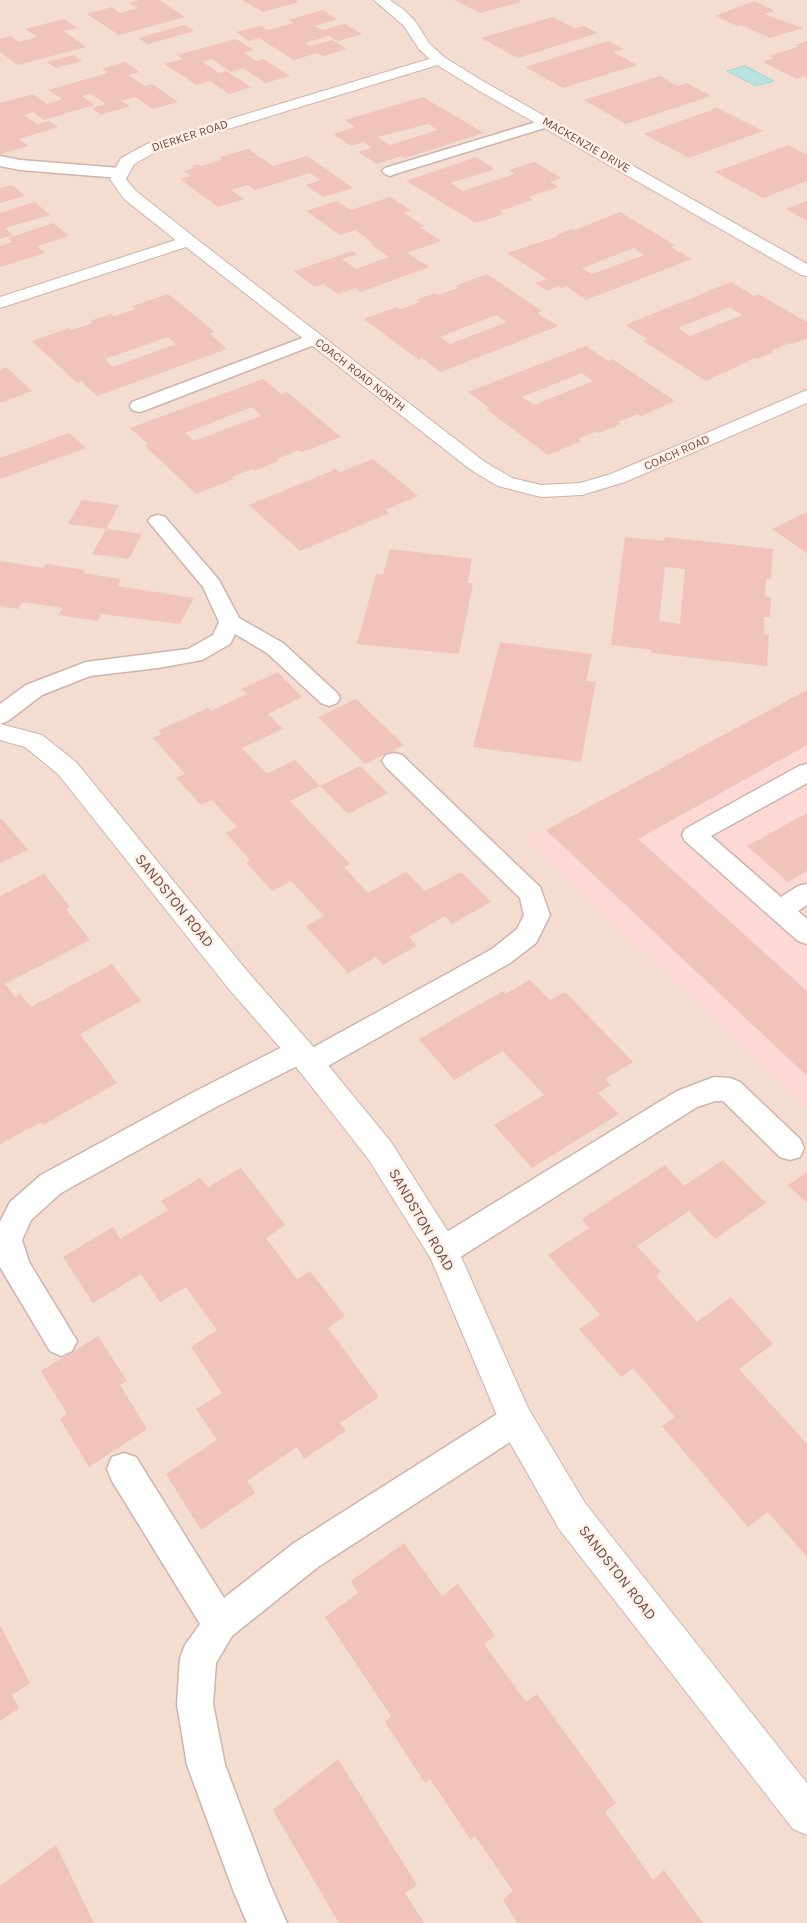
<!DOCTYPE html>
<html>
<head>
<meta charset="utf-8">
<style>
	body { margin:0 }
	canvas { display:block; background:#fcece2 }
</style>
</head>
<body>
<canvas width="807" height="1923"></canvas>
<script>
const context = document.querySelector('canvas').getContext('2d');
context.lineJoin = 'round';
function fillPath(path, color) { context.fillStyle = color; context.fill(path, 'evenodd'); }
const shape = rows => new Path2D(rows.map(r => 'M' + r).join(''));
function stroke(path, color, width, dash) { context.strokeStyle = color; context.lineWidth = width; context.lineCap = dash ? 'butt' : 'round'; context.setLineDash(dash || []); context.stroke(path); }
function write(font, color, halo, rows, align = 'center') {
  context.font = font + ' Karla,sans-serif'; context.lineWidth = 5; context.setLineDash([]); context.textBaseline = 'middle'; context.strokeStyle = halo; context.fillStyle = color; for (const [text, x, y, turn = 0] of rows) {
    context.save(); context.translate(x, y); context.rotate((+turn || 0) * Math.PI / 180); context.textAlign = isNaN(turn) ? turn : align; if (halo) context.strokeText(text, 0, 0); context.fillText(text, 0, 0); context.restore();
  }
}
fillPath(shape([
	[0,0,807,0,807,690,546,830,526,839,807,1108,807,1923,0,1923]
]), '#f3dcd0');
fillPath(shape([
	[807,690,807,1108,525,839,546,830]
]), '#fcd9d5');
const water = shape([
	[745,66,774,81,756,86,727,71,745,66]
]);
fillPath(water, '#b7e4e1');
stroke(water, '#9dd6d3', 1);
fillPath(shape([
	[139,0,159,0,185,17,119,35,87,14,112,7,120,13,138,8,129,3],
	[242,0,296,0,299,2,263,12],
	[454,0,518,0,521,2,480,13],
	[754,1,775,11,764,14,803,28,770,38,741,25,737,26,715,16],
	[322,10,337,19,315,26,322,30,345,24,362,34,338,41,329,36,305,43,310,46,332,40,347,49,323,56,317,53,294,60,259,38,249,41,236,32,261,26,268,30,294,23,289,20],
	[552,17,575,28,584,26,598,33,518,58,481,38],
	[64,19,77,28,64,31,86,47,18,65,0,52,0,39,11,36,18,42,37,37,25,29],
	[184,25,194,31,148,44,138,38],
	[236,39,254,50,244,53,257,61,263,59,290,76,265,83,243,68,231,72,212,59,202,62,219,73,226,71,251,87,229,94,210,81,197,85,164,64,183,59,177,55],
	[608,41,623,49,613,52,637,65,563,88,525,67],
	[807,41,807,78,805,76,797,79,763,62,774,58,769,56,800,46,796,45],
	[73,55,82,61,56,68,47,62],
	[125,62,140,72,128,75,145,86,152,84,178,102,153,109,135,97,121,101,130,106,101,115,92,108,106,104,91,94,82,96,94,105,44,120,33,112,24,115,37,124,49,121,58,127,19,139,28,146,0,154,0,103,33,94,47,104,62,99,48,90,108,73,102,69],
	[660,76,678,86,687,83,711,96,626,124,584,100],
	[423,97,484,133,405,158,402,156,377,164,358,152,372,148,363,142,351,146,333,134,355,127,345,120],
	[428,124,438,130,390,145,377,137],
	[717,108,763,131,689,158,644,134],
	[789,145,807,155,807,181,763,198,715,172],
	[248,149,273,166,307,156,353,188,323,197,306,185,320,180,310,173,256,190,248,185,231,190,244,199,218,207,180,179,191,176,184,171,194,168,191,166,198,164,201,166,223,159,220,157],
	[476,157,495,169,451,183,463,191,515,174,509,170,534,162,561,178,550,182,558,187,528,197,533,200,500,211,504,214,476,223,406,181],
	[12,185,25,196,0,203,0,188],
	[390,197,411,210,404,213,424,226,420,227,441,241,407,253,429,267,361,292,355,288,338,294,324,284,315,287,294,271,352,251,357,254,342,259,356,269,389,257,370,244,373,243,355,230,340,235,306,211,336,201,351,210],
	[807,201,807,221,786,209],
	[35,202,50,215,5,228,13,235,0,239,0,213],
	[620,212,675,245,671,247,692,259,586,300,566,286,561,288,558,286,547,291,535,283,547,279,507,253,559,236,556,235,572,229,575,230],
	[634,248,644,255,592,274,582,268],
	[53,223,69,236,37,246,45,253,0,267,0,246,12,242,8,238],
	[487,274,542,311,537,313,558,326,441,372,422,358,419,360,364,319,397,307,401,309,420,302,416,300,435,293,438,295,458,288,455,286],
	[496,315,507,322,450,344,440,337],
	[731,282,754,296,758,294,807,322,807,338,792,344,790,343,771,351,774,352,757,359,755,358,706,381,643,341,647,339,625,325],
	[730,307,742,315,690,336,678,328],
	[168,294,215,332,210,334,227,349,97,396,81,381,77,383,32,341,69,328,72,330,93,323,90,321,111,314,114,316,136,309,133,306],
	[168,337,176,344,113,367,105,359],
	[586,346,608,361,612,359,675,401,641,416,638,414,618,422,621,424,599,433,596,431,578,439,581,441,548,455,486,409,490,408,468,392],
	[582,373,593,381,534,405,522,397],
	[6,367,32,391,0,403,0,370],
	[263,379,281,394,287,392,341,437,302,452,299,450,277,459,279,461,254,471,252,469,231,477,234,479,196,494,145,446,148,444,130,428],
	[252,407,261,416,194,441,185,433],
	[69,433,86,448,0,479,0,458],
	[373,459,418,496,385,510,389,513,300,551,249,505,336,469,340,472],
	[82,500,119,505,106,529,142,534,129,559,92,554,106,529,68,524],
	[807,512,807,553,772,529],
	[625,537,664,541,665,537,773,549,771,579,766,579,765,597,771,597,770,617,764,617,764,634,769,634,767,666,651,653,652,650,611,645],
	[665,567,685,569,680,624,659,621],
	[390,549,472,559,468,583,473,583,459,654,357,644,376,574,383,575],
	[0,561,43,568,46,564,85,570,83,573,121,579,117,586,194,598,180,624,101,614,98,621,58,615,63,608,22,602,18,609,0,606],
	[500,642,592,654,586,681,596,682,581,762,473,747],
	[278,672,302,697,268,714,283,729,242,748,267,774,295,760,320,786,290,801,350,864,344,867,368,893,406,872,425,891,461,872,491,902,452,924,445,916,409,937,416,946,383,965,376,957,348,973,306,926,324,916,291,881,272,891,246,862,250,860,226,833,237,827,212,800,201,805,176,778,185,774,153,738,161,734,159,730,208,708,211,711,247,694,241,689],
	[807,690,807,745,638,839,807,991,807,1076,546,830],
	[356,699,404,745,365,764,318,717],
	[360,766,388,793,348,814,320,786],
	[807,813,807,871,788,882,747,846],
	[2,819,28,850,0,863,0,820],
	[44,874,70,907,66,909,90,940,5,984,15,997,20,994,31,1007,112,964,141,1001,80,1034,117,1083,43,1125,41,1122,0,1144,0,896],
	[530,980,550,1000,565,992,633,1062,605,1079,611,1085,598,1093,619,1114,532,1168,494,1125,544,1095,503,1051,454,1080,419,1039,503,991,505,994],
	[723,1160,766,1203,715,1239,689,1211,637,1246,661,1272,656,1276,697,1322,731,1297,773,1344,739,1369,807,1444,807,1557,768,1512,748,1527,662,1426,675,1417,633,1368,621,1377,579,1329,600,1315,548,1255,589,1228,582,1219,665,1165,684,1186],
	[241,1168,285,1225,266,1238,297,1279,310,1271,345,1316,328,1328,379,1397,340,1423,346,1431,304,1459,297,1447,247,1481,255,1493,201,1530,166,1474,217,1440,196,1409,222,1393,191,1347,217,1330,186,1287,160,1302,141,1274,93,1303,63,1257,113,1227,120,1239,168,1210,161,1201,200,1178,208,1187],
	[807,1172,807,1203,788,1185],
	[98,1336,127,1381,120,1385,147,1429,89,1467,60,1419,67,1414,41,1371],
	[404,1543,442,1596,458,1584,495,1636,484,1644,526,1702,537,1694,616,1803,605,1812,653,1880,664,1870,703,1923,517,1923,503,1900,513,1891,475,1836,471,1840,430,1779,425,1783,385,1722,391,1716,325,1617,358,1593,351,1581],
	[0,1625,30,1683,12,1695,19,1708,0,1721],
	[338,1759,417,1885,405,1893,424,1923,339,1923,273,1810],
	[56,1845,94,1923,0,1923,0,1886]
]), '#f0c4ba');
const lane = shape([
	[546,119,551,120,553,123,551,126,395,174,390,176,385,174,382,171,385,168,546,119],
	[0,156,20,160,120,168,125,170,128,173,125,176,120,178,20,170,0,166,0,156],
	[313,334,319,335,322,339,319,343,146,410,139,412,132,410,130,406,132,402,313,334],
	[158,515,165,517,219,580,239,618,283,643,337,693,340,698,337,703,329,706,321,703,267,653,235,634,230,644,202,660,158,668,90,676,42,695,8,721,0,724,0,704,26,685,86,662,188,649,213,635,219,622,203,587,148,521,151,517,158,515],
	[394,753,402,755,540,887,550,915,536,943,510,963,319,1071,309,1074,299,1071,297,1066,212,1109,61,1193,31,1220,22,1240,29,1262,77,1341,72,1351,61,1356,50,1351,0,1267,0,1222,10,1202,41,1175,192,1093,290,1043,300,1040,310,1043,312,1048,492,949,517,929,524,915,520,898,386,767,382,761,386,755,394,753],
	[807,764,807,783,711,836,781,897,798,886,807,884,807,905,798,911,807,919,807,944,798,941,685,841,682,835,685,829,799,766,807,764],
	[714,1077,730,1078,740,1082,800,1139,804,1148,800,1157,790,1160,780,1157,723,1101,715,1101,697,1107,454,1261,443,1264,432,1261,428,1251,432,1241,677,1091,714,1077],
	[516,1404,527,1409,532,1420,527,1431,318,1567,232,1636,216,1663,213,1704,225,1765,269,1882,287,1923,247,1923,233,1890,187,1765,177,1704,180,1658,185,1645,200,1624,112,1481,107,1469,112,1457,124,1453,136,1457,224,1598,294,1543,505,1409,516,1404]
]);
const street = shape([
	[439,56,444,57,446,60,444,63,159,150,134,164,126,179,136,191,194,237,197,241,194,245,188,246,182,245,124,199,110,179,121,158,147,144,439,56],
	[0,724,42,735,76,762,248,972,310,1043,391,1142,454,1241,528,1408,585,1503,807,1783,807,1835,793,1829,559,1529,504,1432,431,1259,369,1160,290,1059,228,988,58,774,25,747,0,740,0,724]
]);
const secondary = shape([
	[374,0,390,0,404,10,415,21,429,43,444,57,486,83,807,264,807,276,801,275,476,89,434,63,419,49,404,26,374,0],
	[188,236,194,237,485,462,512,478,541,485,580,483,611,474,807,390,807,403,625,482,582,495,541,497,498,486,471,470,186,247,0,308,0,297,188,236]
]);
stroke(lane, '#cfb4ac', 3);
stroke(street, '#cfb4ac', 2);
stroke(secondary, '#d1b2a9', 2);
fillPath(lane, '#fff');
fillPath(street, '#fff');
fillPath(secondary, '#fff');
write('12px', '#724f49', '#fff1e7', [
	["DIERKER ROAD",190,136,-18],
	["MACKENZIE DRIVE",586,145,30],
	["COACH ROAD NORTH",360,375,38],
	["COACH ROAD",677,453,-24]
]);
write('15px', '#724f49', '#fff1e7', [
	["SANDSTON ROAD",174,901,51],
	["SANDSTON ROAD",421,1220,60],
	["SANDSTON ROAD",617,1573,52]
]);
</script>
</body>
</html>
